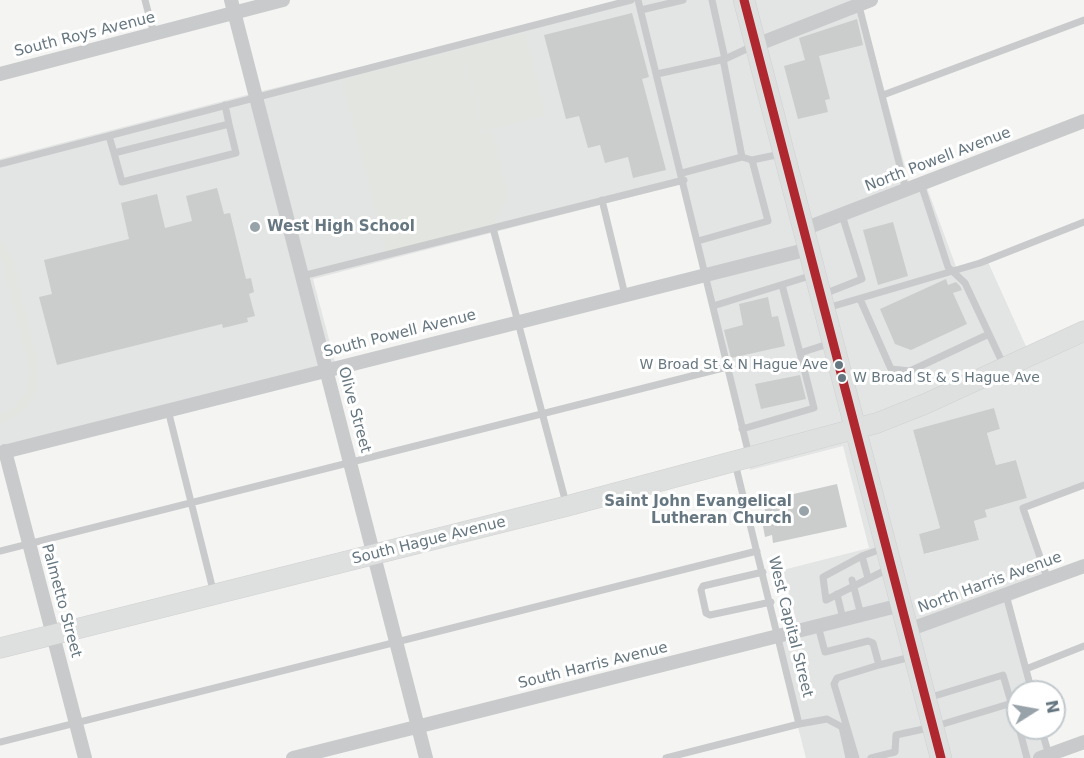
<!DOCTYPE html>
<html>
<head>
<meta charset="utf-8">
<style>
	body { margin:0 }
	#map { position:relative; width:1084px; height:758px; overflow:hidden; background:#f4f4f3; font-family:"DejaVu Sans",sans-serif }
	canvas { display:block }
	.north { position:absolute; left:1006px; top:680px; width:60px; height:60px; box-sizing:border-box; background:#fff; border:2px solid #c2c9cd; border-radius:50%; rotate:79deg; font-size:16px; font-weight:700; line-height:24px; text-align:center; color:#667781 }
	.north::after { content:''; display:block; margin:auto; width:21px; height:27px; background:#98a3a9; clip-path:polygon(50% 0,100% 100%,50% 72%,0 100%) }
</style>
</head>
<body>
<div id="map">
<canvas width="1084" height="758"></canvas>
<div class="north">N</div>
</div>
<script>
const context = document.querySelector('canvas').getContext('2d');
context.lineJoin = 'round';
function fillPath(path, color) { context.fillStyle = color; context.fill(path, 'evenodd'); }
const shape = rows => new Path2D(rows.map(r => 'M' + r).join(''));
function stroke(path, color, width, dash) { context.strokeStyle = color; context.lineWidth = width; context.lineCap = dash ? 'butt' : 'round'; context.setLineDash(dash || []); context.stroke(path); }
function write(font, color, halo, rows, align = 'center') {
  context.font = font + ' "DejaVu Sans",sans-serif'; context.lineWidth = 6; context.setLineDash([]); context.textBaseline = 'middle'; context.strokeStyle = halo; context.fillStyle = color; for (const [text, x, y, turn = 0] of rows) {
    context.save(); context.translate(x, y); context.rotate((+turn || 0) * Math.PI / 180); context.textAlign = isNaN(turn) ? turn : align; if (halo) context.strokeText(text, 0, 0); context.fillText(text, 0, 0); context.restore();
  }
}
fillPath(shape([
	[634,0,860,0,911,189,926,185,958,272,988,262,1034,364,1084,342,1084,483,1025,506,1052,584,1011,601,1034,692,1018,692,1018,728,1043,728,1050,758,806,758,773,631,797,624,783,570,869,548,843,446,750,470,681,184,313,279,335,362,0,447,0,159,254,93],
	[994,409,1000,429,987,433,996,465,1016,460,1027,498,985,510,987,517,974,521,979,540,925,554,919,534,940,528,913,430]
]), '#e3e4e4');
fillPath(shape([
	[525,33,546,115,483,131,462,49],
	[461,50,482,134,493,132,508,195,494,224,386,252,342,80],
	[0,238,12,257,39,368,37,387,29,404,15,417,0,424,0,415,14,407,24,395,31,373,0,252]
]), '#e3e6e0');
fillPath(shape([
	[632,13,649,77,642,79,666,170,633,178,628,157,605,163,600,145,588,148,579,116,566,119,544,35],
	[857,19,863,45,819,56,830,99,825,100,828,112,798,119,784,66,805,60,799,38],
	[217,188,224,214,230,213,246,279,251,278,254,292,249,294,255,316,247,318,248,322,223,328,222,324,57,365,39,297,52,294,44,260,129,239,121,203,157,194,165,228,192,221,186,196],
	[893,222,908,276,878,285,863,230],
	[946,279,948,285,956,282,960,286,962,290,953,293,967,324,911,350,895,344,880,309],
	[768,297,772,317,778,316,785,346,731,358,724,330,743,325,739,304],
	[800,375,806,399,761,409,755,384],
	[994,408,1000,429,987,433,996,465,1016,460,1027,498,985,510,987,517,974,521,979,540,924,554,919,534,940,528,913,430],
	[837,484,847,527,773,543,772,535,765,537,762,521,767,520,763,501]
]), '#cbcdcd');
const secondary = shape([
	[0,648,567,506,877,423,925,404,1084,331]
]);
const primary = shape([
	[744,0,941,758]
]);
stroke(secondary, '#d0d1d1', 21);
stroke(primary, '#d0d1d1', 22);
stroke(shape([
	[145,0,154,34],
	[638,0,749,455],
	[712,0,725,59],
	[858,2,906,190],
	[641,10,683,0],
	[723,59,742,157],
	[657,74,725,59,753,46],
	[883,95,1084,20],
	[225,105,229,124,236,153,122,182,114,153,229,124],
	[109,136,114,153],
	[0,164,631,0],
	[682,173,742,157,752,160,781,154],
	[921,184,948,267,965,283,1004,366],
	[602,200,625,295],
	[493,228,566,503],
	[698,241,768,221,752,160],
	[302,276,684,180],
	[782,285,800,353,831,343],
	[824,294,862,279,842,215],
	[860,299,891,369,910,371,989,334],
	[713,306,813,275],
	[827,308,980,263,1084,222],
	[168,410,214,594],
	[742,429,814,408,800,353],
	[735,463,799,724,827,719,842,727,849,758],
	[884,548,862,556,823,577,826,600,888,569],
	[0,551,727,367],
	[862,556,868,578],
	[763,572,703,586,701,590,706,613,710,615,771,602],
	[852,580,861,615],
	[1048,580,1023,508,1084,485],
	[837,594,843,619],
	[1006,595,1032,692],
	[818,626,825,652,868,641,873,643,879,665,911,657],
	[1026,669,1084,646],
	[928,698,1003,675,1018,726],
	[1019,728,1027,758],
	[1041,728,1049,755],
	[0,742,757,551],
	[666,758,799,724],
	[856,758,834,684,837,678,879,665],
	[871,758,895,752,896,735,933,727,1012,703]
]), '#c9cacb', 7);
stroke(shape([
	[231,0,426,758],
	[756,45,871,0],
	[0,74,283,0],
	[804,229,1084,121],
	[5,451,85,758],
	[0,453,809,249],
	[908,630,1084,566],
	[293,758,901,605],
	[1040,758,1084,742]
]), '#c9cacb', 14);
stroke(secondary, '#dedfdf', 20);
stroke(primary, '#dedfdf', 21);
stroke(shape([
	[744,0,941,758]
]), '#af272f', 9);
for (const [x, y, r, color] of [
	[255,227,6,"#98a3a9"],
	[839,365,5,"#667781"],
	[842,378,5,"#667781"],
	[804,511,6,"#98a3a9"]
]) { const dot = new Path2D(); dot.arc(x, y, r, 0, 2 * Math.PI); context.fillStyle = color; context.fill(dot); stroke(dot, '#fff', 2); }
write('14px', '#667781', '#fff', [
	["W Broad St & N Hague Ave",828,365],
	["W Broad St & S Hague Ave",853,378,"left"]
], 'right');
write('15px', '#667781', '#fff', [
	["South Roys Avenue",85,35,-14],
	["North Powell Avenue",938,160,-21],
	["South Powell Avenue",400,334,-14],
	["Olive Street",354,410,75],
	["South Hague Avenue",429,541,-14],
	["North Harris Avenue",990,583,-20],
	["Palmetto Street",61,601,75],
	["West Capital Street",790,627,76],
	["South Harris Avenue",593,666,-14]
]);
write('bold 15px', '#667781', '#fff', [
	["West High School",267,227],
	["Saint John Evangelical",792,502,"right"],
	["Lutheran Church",792,519,"right"]
], 'left');
</script>
</body>
</html>
